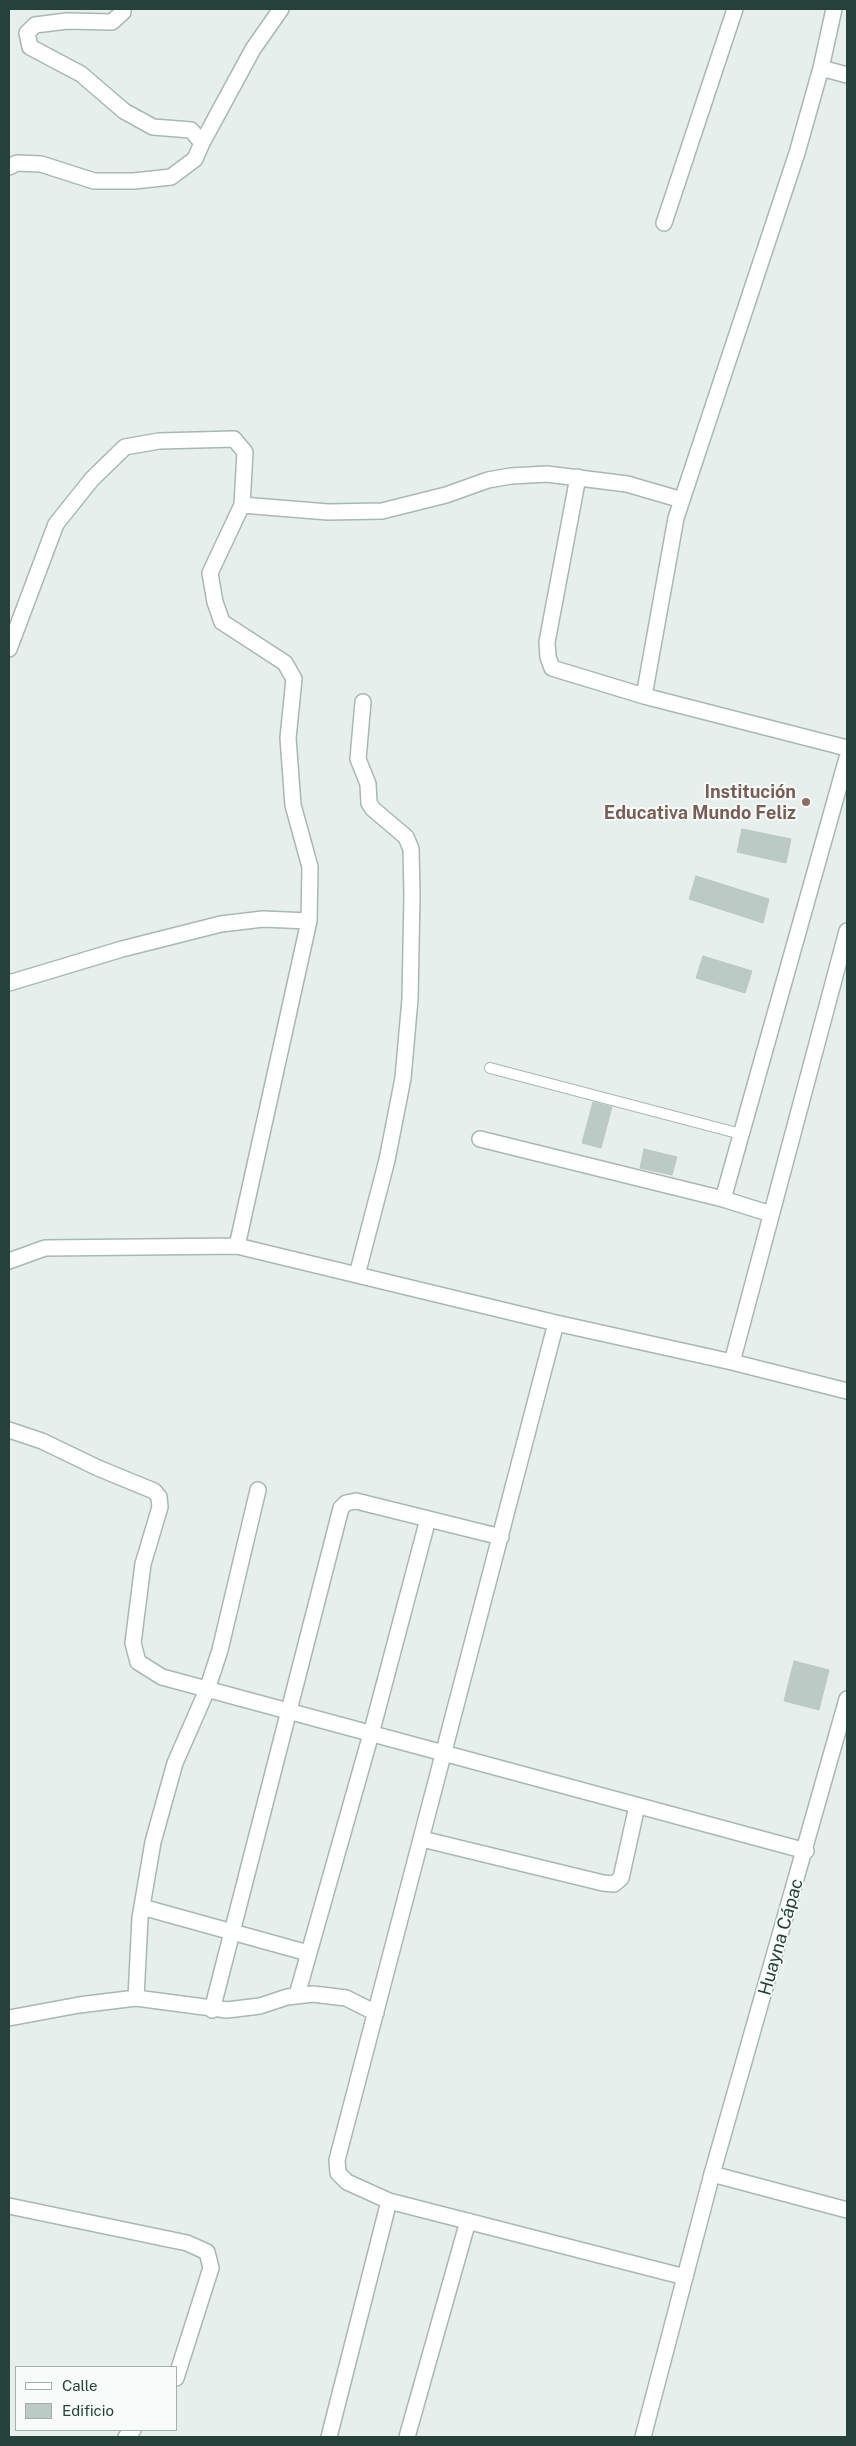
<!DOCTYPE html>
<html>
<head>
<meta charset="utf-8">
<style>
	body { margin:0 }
	#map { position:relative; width:856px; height:2446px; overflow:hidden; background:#e6efeb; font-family:"Public Sans",sans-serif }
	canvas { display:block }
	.frame { position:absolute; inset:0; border:10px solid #24423a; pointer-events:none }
	.legend { position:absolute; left:15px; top:2366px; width:162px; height:65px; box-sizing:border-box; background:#f7fbf9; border:1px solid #a3b1ad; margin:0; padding:6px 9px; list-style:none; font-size:15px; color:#24423a }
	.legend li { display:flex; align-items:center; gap:10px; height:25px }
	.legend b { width:25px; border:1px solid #a3b1ad }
</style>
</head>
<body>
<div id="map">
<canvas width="856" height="2446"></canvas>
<div class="frame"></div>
<ul class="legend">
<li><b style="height:6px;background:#fff"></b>Calle</li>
<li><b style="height:14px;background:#bbcac4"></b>Edificio</li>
</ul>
</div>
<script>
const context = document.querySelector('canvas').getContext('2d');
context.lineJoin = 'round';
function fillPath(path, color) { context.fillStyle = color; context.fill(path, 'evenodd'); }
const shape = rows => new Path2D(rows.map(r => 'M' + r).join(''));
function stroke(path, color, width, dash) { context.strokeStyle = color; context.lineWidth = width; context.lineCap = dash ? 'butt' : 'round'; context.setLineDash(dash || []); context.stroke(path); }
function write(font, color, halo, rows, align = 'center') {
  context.font = font + ' "Public Sans",sans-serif'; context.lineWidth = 4; context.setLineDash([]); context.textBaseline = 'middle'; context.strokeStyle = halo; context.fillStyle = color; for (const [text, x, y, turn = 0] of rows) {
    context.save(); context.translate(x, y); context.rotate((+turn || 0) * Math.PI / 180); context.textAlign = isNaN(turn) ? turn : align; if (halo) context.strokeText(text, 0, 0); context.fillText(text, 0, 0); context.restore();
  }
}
const building = shape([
	[742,829,791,839,786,863,737,852,742,829],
	[696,876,769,899,763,923,689,899,696,876],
	[703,956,752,971,745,993,696,978,703,956],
	[593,1102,612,1107,601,1148,582,1143,593,1102],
	[644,1149,677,1157,672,1175,640,1168,644,1149],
	[794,1661,829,1670,819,1710,784,1701,794,1661]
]);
fillPath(building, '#bbcac4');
stroke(building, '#b8c9c2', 1);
const service = shape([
	[490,1068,741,1134]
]);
const minor = shape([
	[123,9,123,12,112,22,67,21,35,25,27,33,30,47,81,74,124,111,153,127,191,130,202,143,253,49,281,9],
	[821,68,847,75],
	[9,167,17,163,41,164,94,181,134,181,171,177,195,159,202,143],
	[664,223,735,9],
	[578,477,547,642,548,657,552,668,644,696,847,748],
	[242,505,328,512,382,511,446,495,488,480,511,476,547,474,627,484,682,500],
	[9,649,56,524,92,479,125,447,159,441,234,439,245,452,242,505,210,573,215,602,222,622,285,663,294,679,288,738,293,805,310,867,309,921,237,1246],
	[644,696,676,518,797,153,821,68,834,9],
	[9,983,122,949,221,924,263,919,309,921],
	[480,1139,723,1199,771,1214],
	[723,1199,847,758],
	[9,1261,45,1248,237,1246,556,1323,732,1362,847,1391],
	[357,1275,387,1160,403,1078,410,999,412,895,411,849,406,837,373,809,369,803,368,784,358,759,363,702],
	[556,1323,337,2160,338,2173,347,2182,389,2201,685,2277],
	[732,1362,847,931],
	[9,1430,42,1441,98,1468,154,1491,159,1497,160,1507,143,1564,133,1643,138,1662,162,1677,806,1851],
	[422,1839,603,1883,614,1884,621,1878,637,1806],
	[142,1907,308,1953],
	[297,1995,371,1734,428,1519],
	[136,1998,140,1918,153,1842,175,1763,207,1690,220,1650,258,1490],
	[212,2010,341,1508,346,1503,356,1501,501,1537],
	[9,2018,79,2005,136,1998,227,2010,260,2006,287,1997,313,1994,346,1998,376,2013],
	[712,2174,847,2210],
	[9,2206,187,2243,207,2252,211,2268,176,2378],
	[126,2437,133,2430],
	[329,2437,389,2201],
	[407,2437,468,2221]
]);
const tertiary = shape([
	[643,2437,712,2174,847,1699]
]);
stroke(service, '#a8b8b2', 12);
stroke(minor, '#a8b8b2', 18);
stroke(tertiary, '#a8b8b2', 18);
stroke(service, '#fff', 10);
stroke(minor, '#fff', 15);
stroke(tertiary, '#fff', 15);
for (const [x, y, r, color] of [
	[806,802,5,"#8d6e63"]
]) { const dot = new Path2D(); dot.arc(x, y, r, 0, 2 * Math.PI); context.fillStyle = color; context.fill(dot); stroke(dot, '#f7fbf9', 2); }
write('bold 18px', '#785e54', '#f7fbf9', [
	["Institución",796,792],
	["Educativa Mundo Feliz",796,813]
], 'right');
write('18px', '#24423a', '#f7fbf9', [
	["Huayna Cápac",781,1937,-74]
]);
</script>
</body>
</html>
